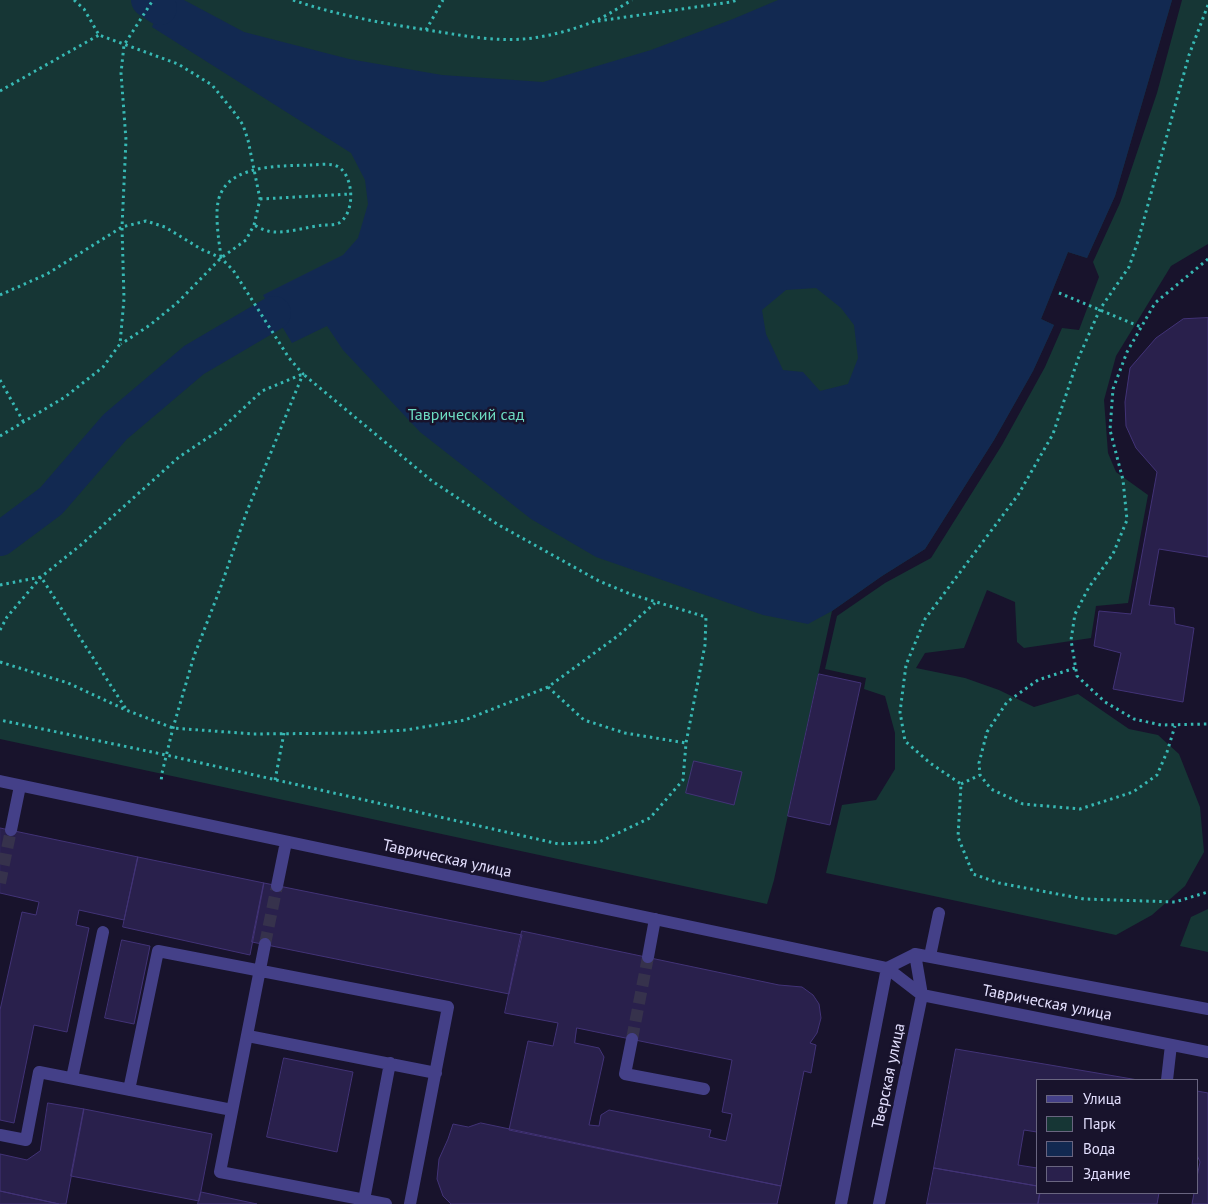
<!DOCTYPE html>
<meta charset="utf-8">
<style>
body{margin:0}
#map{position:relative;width:1208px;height:1204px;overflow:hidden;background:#18132c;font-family:"PT Sans",sans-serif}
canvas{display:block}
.legend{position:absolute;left:1036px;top:1079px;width:162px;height:115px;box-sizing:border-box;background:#18132c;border:1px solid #696580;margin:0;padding:6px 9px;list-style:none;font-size:15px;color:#e3dffe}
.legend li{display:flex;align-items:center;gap:10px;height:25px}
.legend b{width:25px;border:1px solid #696580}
</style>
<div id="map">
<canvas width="1208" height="1204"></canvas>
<ul class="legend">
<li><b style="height:6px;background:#444088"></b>Улица</li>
<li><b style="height:14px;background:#163635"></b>Парк</li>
<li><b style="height:14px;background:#122951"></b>Вода</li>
<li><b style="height:14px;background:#29204c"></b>Здание</li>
</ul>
</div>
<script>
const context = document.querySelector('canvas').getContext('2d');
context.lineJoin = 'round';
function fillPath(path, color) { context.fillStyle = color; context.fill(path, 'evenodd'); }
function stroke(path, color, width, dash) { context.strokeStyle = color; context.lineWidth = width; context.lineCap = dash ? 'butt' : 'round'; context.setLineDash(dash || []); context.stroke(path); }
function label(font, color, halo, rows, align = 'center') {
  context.font = font + ' "PT Sans",sans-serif'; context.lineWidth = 5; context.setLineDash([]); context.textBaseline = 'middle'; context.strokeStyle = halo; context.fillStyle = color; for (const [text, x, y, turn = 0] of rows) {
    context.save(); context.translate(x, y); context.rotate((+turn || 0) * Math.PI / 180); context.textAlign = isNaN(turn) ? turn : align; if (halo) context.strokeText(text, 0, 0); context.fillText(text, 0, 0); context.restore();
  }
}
fillPath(new Path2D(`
 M 0,0 L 1172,0 L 1115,196 L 1087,258 L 1068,252 L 1041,319 L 1054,325 L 1033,371 L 994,440 L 925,549 L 882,576 L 832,611 L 774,880 L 767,904 L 0,739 Z
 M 1182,0 L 1208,0 L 1208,244 L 1171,266 L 1116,356 L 1104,400 L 1108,453 L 1116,472 L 1148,495 L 1128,603 L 1096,606 L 1091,638 L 1024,648 L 1017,642 L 1015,602 L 987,590 L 964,648 L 925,653 L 916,668 L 965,678 L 999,690 L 1034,707 L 1078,694 L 1129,729 L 1158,735 L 1179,754 L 1200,807 L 1204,852 L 1185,886 L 1152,915 L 1116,935 L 826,873 L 842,805 L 876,800 L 895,769 L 895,733 L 885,696 L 864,689 L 866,678 L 825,669 L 837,616 L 885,583 L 931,558 L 1002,445 L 1045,367 L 1062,328 L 1079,330 L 1099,277 L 1093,262 L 1120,203 L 1157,93 Z
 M 1208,909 L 1208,952 L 1180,946 L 1191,917 Z`), '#163635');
fillPath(new Path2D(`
 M 166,0 L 184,0 L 244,32 L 349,59 L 442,75 L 543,82 L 651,50 L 733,19 L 778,0 L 1172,0 L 1115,196 L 1087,258 L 1068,252 L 1041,319 L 1054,325 L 1033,371 L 994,440 L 925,549 L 882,576 L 832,611 L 808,624 L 763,615 L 596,557 L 531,519 L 420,432 L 343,350 L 327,326 L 292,343 L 263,295 L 343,255 L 358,238 L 368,204 L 365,180 L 351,153 L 152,27 L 160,8 ZM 816,288 L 841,308 L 854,325 L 858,358 L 848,384 L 820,391 L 803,372 L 783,370 L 766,334 L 762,310 L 786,290 Z`), '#122951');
stroke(new Path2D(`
 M 148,0 L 160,8
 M 0,539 L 51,501 L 115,427 L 194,360 L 274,313`), '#122951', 34);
const building = new Path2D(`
 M 1208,318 L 1208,557 L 1159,549 L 1149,605 L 1174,608 L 1175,624 L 1194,628 L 1183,702 L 1113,689 L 1121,653 L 1094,646 L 1099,611 L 1131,614 L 1157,472 L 1136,448 L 1126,426 L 1125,402 L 1130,368 L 1156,338 L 1183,319 Z
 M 819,674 L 861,683 L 830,825 L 788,816 Z
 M 694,761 L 742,772 L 734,805 L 686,793 Z
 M 0,828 L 138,857 L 124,920 L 79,910 L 76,925 L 89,928 L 67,1032 L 34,1025 L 14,1123 L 0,1120 L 0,1010 L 22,912 L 36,915 L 39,902 L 0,893 Z
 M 138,857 L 264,883 L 250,955 L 123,927 Z
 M 264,883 L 522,935 L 509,994 L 252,942 Z
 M 522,931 L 779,985 L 802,987 L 813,995 L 819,1004 L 821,1018 L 817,1033 L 810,1043 L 816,1045 L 811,1073 L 804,1071 L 781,1186 L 509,1130 L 528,1041 L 553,1046 L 558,1023 L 505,1013 ZM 577,1028 L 732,1060 L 722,1112 L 732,1114 L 726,1141 L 709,1137 L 711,1130 L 609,1110 L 601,1115 L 599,1126 L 589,1125 L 604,1057 L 599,1048 L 575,1043 Z
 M 122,940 L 150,946 L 134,1024 L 105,1018 Z
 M 956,1049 L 1138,1080 L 1037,1080 L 1037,1132 L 1024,1130 L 1018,1165 L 1037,1168 L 1037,1186 L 934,1168 Z
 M 284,1058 L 353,1072 L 337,1152 L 267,1137 Z
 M 1197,1091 L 1208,1093 L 1208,1204 L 1192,1204 L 1194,1193 L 1197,1193 L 1197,1177 L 1200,1162 L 1197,1155 Z
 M 48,1103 L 84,1109 L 66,1204 L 59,1204 L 0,1191 L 0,1154 L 27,1160 L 40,1151 Z
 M 84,1109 L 212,1134 L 199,1201 L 71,1176 Z
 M 481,1123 L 781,1186 L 777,1204 L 451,1204 L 443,1196 L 437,1179 L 439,1159 L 448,1139 L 453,1124 L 468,1127 Z
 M 934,1168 L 1037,1186 L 1037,1193 L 1040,1193 L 1038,1204 L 927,1204 Z
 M 0,1191 L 59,1204 L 0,1204 Z
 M 201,1192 L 257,1204 L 198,1204 Z
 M 1040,1193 L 1159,1193 L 1157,1204 L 1038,1204 Z`);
fillPath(building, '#29204c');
stroke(building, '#423377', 1);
stroke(new Path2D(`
 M 0,883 L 11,830
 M 265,944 L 277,886
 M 632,1039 L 648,957`), '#36324c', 12, [12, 6]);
stroke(new Path2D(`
 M 74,0 L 84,9 L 99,35 L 178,64 L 212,85 L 234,112 L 243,125 L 248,140 L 260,199 L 254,225 L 246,240 L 221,258 L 177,303 L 150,325 L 121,344
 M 293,0 C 336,15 381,23 427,30 C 461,35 497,43 533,38 C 553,35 576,29 595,21 C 608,15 620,7 632,0
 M 1208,5 L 1189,55 L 1138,241 L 1129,267 L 1100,309 L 1078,359 L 1053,434 L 1018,495 L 925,619 L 906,665 L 900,712 L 905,741 L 930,763 L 961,784 L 958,837 L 973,874 L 999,883 L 1084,899 L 1175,902 L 1208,892
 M 598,21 L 731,2 L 737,0
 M 426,30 L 443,0
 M 0,91 L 99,35
 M 260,199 L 351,194
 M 221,257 C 219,240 213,208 221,193 C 234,164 284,166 311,165 C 320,165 332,162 340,168 C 354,179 355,213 339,223 C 335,225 330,225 325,225 C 308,226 284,235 268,231 C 263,230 258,227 254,225
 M 1208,259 L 1155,303 L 1127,352 L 1113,389 L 1110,430 L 1123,480 L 1127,520 L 1113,554 L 1089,587 L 1075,614 L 1071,640 L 1077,676 L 1105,702 L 1134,719 L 1161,725 L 1208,724
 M 1059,293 L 1141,327
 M 0,295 L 47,274 L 122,227 L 146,221 L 165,227 L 201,249 L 221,258 L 233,270 L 289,358 L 303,374 L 247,511 L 220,589 L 194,656 L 173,728 L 162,773 L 161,782
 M 0,380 L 23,421
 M 0,436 L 65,397 L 103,367 L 120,344 L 124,299 L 122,227 L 126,140 L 121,73 L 124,45 L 153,0
 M 0,585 L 41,577 L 126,709
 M 0,630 L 7,617 L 41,577 L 82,544 L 179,457 L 221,429 L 262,391 L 303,374 L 432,481 L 497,524 L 599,581 L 630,594 L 706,617 L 705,645 L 686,743 L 683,780 L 650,818 L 599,842 L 559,844 L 166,755 L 0,720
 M 0,662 L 68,683 L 126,710 L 173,728 L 253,734 L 360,733 L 406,730 L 465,720 L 548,687 L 619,635 L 655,603
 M 1075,668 L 1038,680 L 1007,702 L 987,732 L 979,763 L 980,775 L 991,789 L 1023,804 L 1080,809 L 1133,792 L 1157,775 L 1167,752 L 1175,726
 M 548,687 L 584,720 L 625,733 L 686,743
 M 275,780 L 284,733
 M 961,784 L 980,775`), '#37b9b4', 3, [2.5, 4]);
stroke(new Path2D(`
 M 0,781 L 887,968 L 922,995 L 1208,1052
 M 11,830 L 20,786
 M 277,886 L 286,842
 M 265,944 L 220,1172 L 386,1204
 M 930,956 L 939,913
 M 648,957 L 655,919
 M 887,968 L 915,954 L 1208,1009
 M 248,1036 L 436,1073
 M 632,1039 L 625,1074 L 704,1089
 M 72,1078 L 103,932
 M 1167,1080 L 1171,1045
 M 129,1090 L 158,951 L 448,1007 L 410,1204
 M 0,1135 L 26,1140 L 39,1072 L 232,1110
 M 364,1200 L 390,1063
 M 841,1204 L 887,968
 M 879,1204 L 922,995 L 915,954`), '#444088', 12);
label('16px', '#6ddcc2', '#18132c', [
 ["Таврический сад",466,415]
]);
label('16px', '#e3dffe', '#18132c', [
 ["Таврическая улица",447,859,12],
 ["Таврическая улица",1047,1003,11],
 ["Тверская улица",889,1076,-78]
]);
</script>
